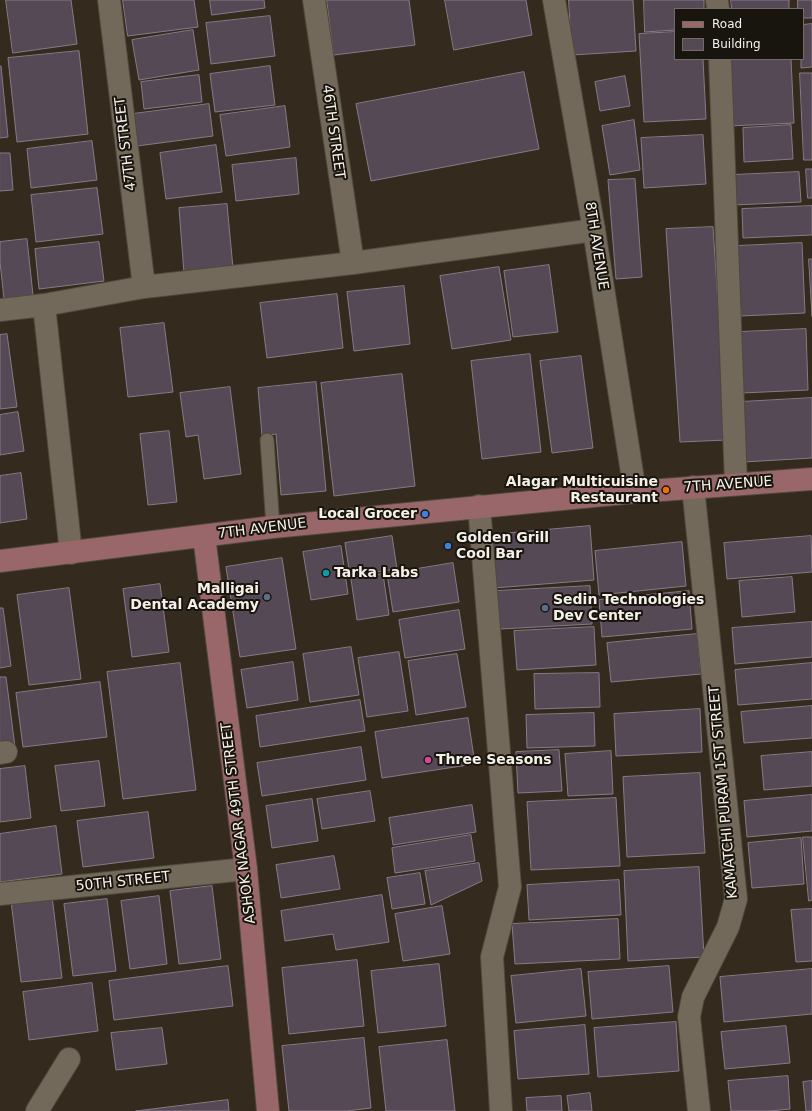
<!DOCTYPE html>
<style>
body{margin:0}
#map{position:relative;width:812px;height:1111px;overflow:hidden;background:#342b1e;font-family:"DejaVu Sans",sans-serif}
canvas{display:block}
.legend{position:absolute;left:674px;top:8px;width:130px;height:52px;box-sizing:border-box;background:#18150f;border:1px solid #716d66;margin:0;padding:5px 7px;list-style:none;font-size:12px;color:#f6f1e8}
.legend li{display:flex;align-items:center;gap:8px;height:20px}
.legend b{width:20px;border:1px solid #716d66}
</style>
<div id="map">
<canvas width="812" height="1111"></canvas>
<ul class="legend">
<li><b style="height:5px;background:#996769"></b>Road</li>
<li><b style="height:11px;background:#554955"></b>Building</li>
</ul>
</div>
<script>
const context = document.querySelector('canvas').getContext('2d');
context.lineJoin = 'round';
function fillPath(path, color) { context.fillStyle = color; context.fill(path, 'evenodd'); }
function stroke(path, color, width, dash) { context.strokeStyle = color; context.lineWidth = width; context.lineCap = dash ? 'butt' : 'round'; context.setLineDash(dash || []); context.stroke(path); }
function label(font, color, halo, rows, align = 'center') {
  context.font = font + ' "DejaVu Sans",sans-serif'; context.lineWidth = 4; context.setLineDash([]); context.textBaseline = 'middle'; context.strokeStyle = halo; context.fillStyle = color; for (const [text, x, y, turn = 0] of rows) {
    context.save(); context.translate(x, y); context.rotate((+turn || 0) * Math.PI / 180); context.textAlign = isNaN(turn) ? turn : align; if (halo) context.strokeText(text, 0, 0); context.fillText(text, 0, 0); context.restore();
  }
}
const building = new Path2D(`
 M 6,0 L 71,0 L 77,44 L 13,53 Z
 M 123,0 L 194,0 L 198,27 L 128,36 Z
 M 210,0 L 264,0 L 265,8 L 212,15 Z
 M 327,0 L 409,0 L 415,45 L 334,55 Z
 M 445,0 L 526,0 L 532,35 L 454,50 Z
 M 569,0 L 633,0 L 636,51 L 572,55 Z
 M 644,0 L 704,0 L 704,9 L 675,9 L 675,30 L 645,32 Z
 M 731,0 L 789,0 L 789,9 L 732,9 Z
 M 798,0 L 812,0 L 812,18 L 803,18 L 803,9 L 798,9 Z
 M 270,16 L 275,56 L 211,64 L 206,23 Z
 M 812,24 L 812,67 L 801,68 L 801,59 L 803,59 L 803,25 Z
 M 193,30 L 199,70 L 139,80 L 132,40 Z
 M 675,32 L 675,59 L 703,59 L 706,119 L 644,122 L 639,34 Z
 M 79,51 L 88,134 L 17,142 L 8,58 Z
 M 726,59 L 791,59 L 794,123 L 729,126 Z
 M 0,66 L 1,66 L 8,137 L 0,138 Z
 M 270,66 L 275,105 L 215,112 L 210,74 Z
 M 524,72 L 539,149 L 371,181 L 356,104 Z
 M 800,73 L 812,73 L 812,160 L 804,160 Z
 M 199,75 L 202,102 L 144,109 L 141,82 Z
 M 625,76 L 630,106 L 600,111 L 595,82 Z
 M 209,104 L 213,136 L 137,146 L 133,114 Z
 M 285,106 L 290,147 L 226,156 L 220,115 Z
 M 634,120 L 640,170 L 610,175 L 602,126 Z
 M 791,125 L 793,159 L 744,162 L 743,128 Z
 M 703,135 L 706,184 L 644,188 L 641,138 Z
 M 92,141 L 97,180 L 31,188 L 27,149 Z
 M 216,145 L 222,192 L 166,199 L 160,153 Z
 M 0,153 L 10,153 L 13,190 L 0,191 Z
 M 296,158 L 299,194 L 236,201 L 232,165 Z
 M 806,169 L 812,169 L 812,198 L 808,198 Z
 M 799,172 L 801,202 L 733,205 L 732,175 Z
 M 635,179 L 642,277 L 616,279 L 608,180 Z
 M 97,188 L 103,234 L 36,242 L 31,195 Z
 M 227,204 L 233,268 L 184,273 L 179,208 Z
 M 812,206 L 812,235 L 743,238 L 742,209 Z
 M 713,227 L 727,440 L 680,442 L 666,229 Z
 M 27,239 L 33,295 L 4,299 L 0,262 L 0,242 Z
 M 99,242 L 104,281 L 39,289 L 35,249 Z
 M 802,243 L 805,313 L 741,316 L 737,246 Z
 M 809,259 L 812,259 L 812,316 Z
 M 549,265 L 558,332 L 513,337 L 504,271 Z
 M 499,267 L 511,340 L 452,349 L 440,276 Z
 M 404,286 L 410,344 L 354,351 L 347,292 Z
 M 337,294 L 343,348 L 267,358 L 260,303 Z
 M 164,323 L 173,392 L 128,397 L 120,328 Z
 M 806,329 L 808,390 L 742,393 L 740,332 Z
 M 7,334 L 17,407 L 0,409 L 0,335 Z
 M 530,354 L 541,452 L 482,459 L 471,361 Z
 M 581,356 L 593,448 L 552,453 L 540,361 Z
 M 402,374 L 415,486 L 334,496 L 321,383 Z
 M 316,382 L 326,491 L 281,495 L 276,434 L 262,436 L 258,388 Z
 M 230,387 L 241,474 L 204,479 L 198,435 L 186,437 L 180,393 Z
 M 812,398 L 812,458 L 744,462 L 741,402 Z
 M 18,412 L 24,451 L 0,455 L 0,415 Z
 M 169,431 L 177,502 L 148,505 L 140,434 Z
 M 21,473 L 27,519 L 0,523 L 0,476 Z
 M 590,526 L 594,580 L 494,588 L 490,535 Z
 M 392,536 L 397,569 L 350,576 L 345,543 Z
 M 811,536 L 812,572 L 727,579 L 724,543 Z
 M 682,542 L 686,586 L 599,595 L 595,551 Z
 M 341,546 L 348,594 L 311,600 L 303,552 Z
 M 282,558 L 296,649 L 240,657 L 226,567 Z
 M 453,563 L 459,602 L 393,612 L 387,574 Z
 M 383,574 L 389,615 L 357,620 L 351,579 Z
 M 792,577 L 795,612 L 742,617 L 739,581 Z
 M 160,584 L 169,652 L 132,657 L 123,589 Z
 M 590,586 L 592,624 L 500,629 L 497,591 Z
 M 69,588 L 81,679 L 29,685 L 17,595 Z
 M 689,591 L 692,629 L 602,637 L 599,600 Z
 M 0,608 L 3,608 L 11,666 L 0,668 Z
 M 459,610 L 465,649 L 405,658 L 399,620 Z
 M 812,622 L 812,657 L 735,664 L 732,628 Z
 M 594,627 L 596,665 L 517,670 L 514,631 Z
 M 697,634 L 701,674 L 611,682 L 607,643 Z
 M 351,647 L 359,695 L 310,702 L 303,654 Z
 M 399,652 L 408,711 L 367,717 L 358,658 Z
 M 457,654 L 466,707 L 416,715 L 408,661 Z
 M 293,662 L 298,700 L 247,708 L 241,670 Z
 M 180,663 L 196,790 L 123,799 L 107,672 Z
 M 812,663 L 812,699 L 738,705 L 735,670 Z
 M 599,673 L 600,707 L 535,709 L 534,674 Z
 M 0,677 L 6,677 L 15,747 L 0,749 Z
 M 100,682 L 107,737 L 23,747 L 16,693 Z
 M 360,700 L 365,731 L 260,747 L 256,716 Z
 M 812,706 L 812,738 L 744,743 L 741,712 Z
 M 700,709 L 702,752 L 616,756 L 614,714 Z
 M 594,713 L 595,746 L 527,748 L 526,715 Z
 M 468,718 L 475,764 L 382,778 L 375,732 Z
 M 361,747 L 366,780 L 262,796 L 257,763 Z
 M 559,750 L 562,791 L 518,793 L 516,752 Z
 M 611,751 L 613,794 L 568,796 L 565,754 Z
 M 812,752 L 812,786 L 764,790 L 761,756 Z
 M 99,761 L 105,806 L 61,811 L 55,766 Z
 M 25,766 L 31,818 L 0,822 L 0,769 Z
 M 700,773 L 705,853 L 627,857 L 623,777 Z
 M 370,791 L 375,821 L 322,829 L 317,799 Z
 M 812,795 L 812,831 L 747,837 L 744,801 Z
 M 616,798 L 620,866 L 531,870 L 527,802 Z
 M 312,799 L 318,841 L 272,848 L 266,806 Z
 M 472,805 L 476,832 L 393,845 L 389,818 Z
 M 148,812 L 154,858 L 83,867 L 77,821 Z
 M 56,826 L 62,874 L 0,882 L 0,834 Z
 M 471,835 L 475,861 L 395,873 L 392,848 Z
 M 803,837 L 812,837 L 812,900 L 809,901 Z
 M 801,838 L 804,884 L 752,888 L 748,843 Z
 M 334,856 L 340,889 L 281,898 L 276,865 Z
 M 479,863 L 482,881 L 431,905 L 425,871 Z
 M 699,867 L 704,957 L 628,961 L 624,871 Z
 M 420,873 L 425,904 L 392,909 L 387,878 Z
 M 619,880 L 621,915 L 529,920 L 527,885 Z
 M 212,886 L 221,959 L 179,964 L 170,891 Z
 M 382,895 L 389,942 L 336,950 L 333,934 L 285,941 L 281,911 Z
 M 52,896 L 62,978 L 21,982 L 11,901 Z
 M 159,896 L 167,964 L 130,969 L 121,901 Z
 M 107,899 L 116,971 L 73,976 L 64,904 Z
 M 442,906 L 450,954 L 403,961 L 395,914 Z
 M 812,909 L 812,961 L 796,962 L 791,910 Z
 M 618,919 L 620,959 L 515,964 L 512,924 Z
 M 357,960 L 364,1026 L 289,1034 L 282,968 Z
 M 439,964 L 446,1026 L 378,1033 L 371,971 Z
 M 228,966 L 233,1006 L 114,1020 L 109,981 Z
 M 669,966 L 673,1012 L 592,1019 L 588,972 Z
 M 581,969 L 586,1016 L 516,1023 L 511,976 Z
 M 812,969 L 812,1014 L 724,1022 L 720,977 Z
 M 92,983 L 98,1031 L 29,1040 L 23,992 Z
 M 676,1022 L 679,1071 L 598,1077 L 594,1028 Z
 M 585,1025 L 589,1074 L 518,1079 L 514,1031 Z
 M 786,1026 L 790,1063 L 725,1069 L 721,1032 Z
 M 162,1028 L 167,1064 L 116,1070 L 111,1033 Z
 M 364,1038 L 371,1108 L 346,1111 L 289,1111 L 282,1046 Z
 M 447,1040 L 455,1111 L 386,1111 L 379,1047 Z
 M 788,1076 L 790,1109 L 769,1111 L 731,1111 L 728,1081 Z
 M 812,1081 L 812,1111 L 806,1111 L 803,1082 Z
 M 590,1093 L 592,1111 L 569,1111 L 567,1096 Z
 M 561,1096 L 562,1111 L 527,1111 L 526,1098 Z
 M 228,1100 L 229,1111 L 136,1111 Z`);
fillPath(building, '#554955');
stroke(building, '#887a87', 1);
const service = new Path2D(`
 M 267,440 L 273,527`);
const minor = new Path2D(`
 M 109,0 L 144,287
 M 314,0 L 353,263
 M 717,0 L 718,9
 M 720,59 L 736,484
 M 44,305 L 71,553
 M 0,310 L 44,305 L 144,287 L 353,263 L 594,230
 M 693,487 L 736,899 L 728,927 L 693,997 L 689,1017 L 699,1111
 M 479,506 L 510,887 L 492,957 L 501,1111
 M 0,753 L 6,752
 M 0,894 L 246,869
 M 37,1111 L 69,1059`);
const tertiary = new Path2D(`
 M 554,0 L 594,230 L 635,492`);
const secondary = new Path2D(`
 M 204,536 L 246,869 L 268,1111
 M 0,561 L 273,527 L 635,492 L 812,479`);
stroke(service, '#50493d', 15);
stroke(minor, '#50493d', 24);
stroke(tertiary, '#50493d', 24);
stroke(secondary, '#50493d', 24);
stroke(service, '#73695b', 13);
stroke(minor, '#73695b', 22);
stroke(tertiary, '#73695b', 22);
stroke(secondary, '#996769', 22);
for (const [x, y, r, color] of [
 [666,490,4,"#e8710a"],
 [425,514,4,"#3f7fe0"],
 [448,546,4,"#3f7fe0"],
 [326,573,4,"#0f9aa8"],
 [267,597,4,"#5c6f8a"],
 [545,608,4,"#5c6f8a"],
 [428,760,4,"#d1479c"]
]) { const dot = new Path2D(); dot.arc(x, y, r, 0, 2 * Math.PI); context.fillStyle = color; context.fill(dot); stroke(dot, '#18150f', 1.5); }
label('14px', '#f6f1e8', '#18150f', [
 ["46TH STREET",333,132,82],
 ["47TH STREET",126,144,-97],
 ["8TH AVENUE",596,246,81],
 ["7TH AVENUE",728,485,-4],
 ["7TH AVENUE",262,529,-7],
 ["KAMATCHI PURAM 1ST STREET",724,792,-95],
 ["ASHOK NAGAR 49TH STREET",239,823,-97],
 ["50TH STREET",123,882,-6]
]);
label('bold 14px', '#f6f1e8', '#18150f', [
 ["Alagar Multicuisine",658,482,"right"],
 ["Restaurant",658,498,"right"],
 ["Local Grocer",417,514,"right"],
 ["Golden Grill",456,538],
 ["Cool Bar",456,554],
 ["Tarka Labs",334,573],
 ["Malligai",259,589,"right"],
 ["Dental Academy",259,605,"right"],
 ["Sedin Technologies",553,600],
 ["Dev Center",553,616],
 ["Three Seasons",436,760]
], 'left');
</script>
